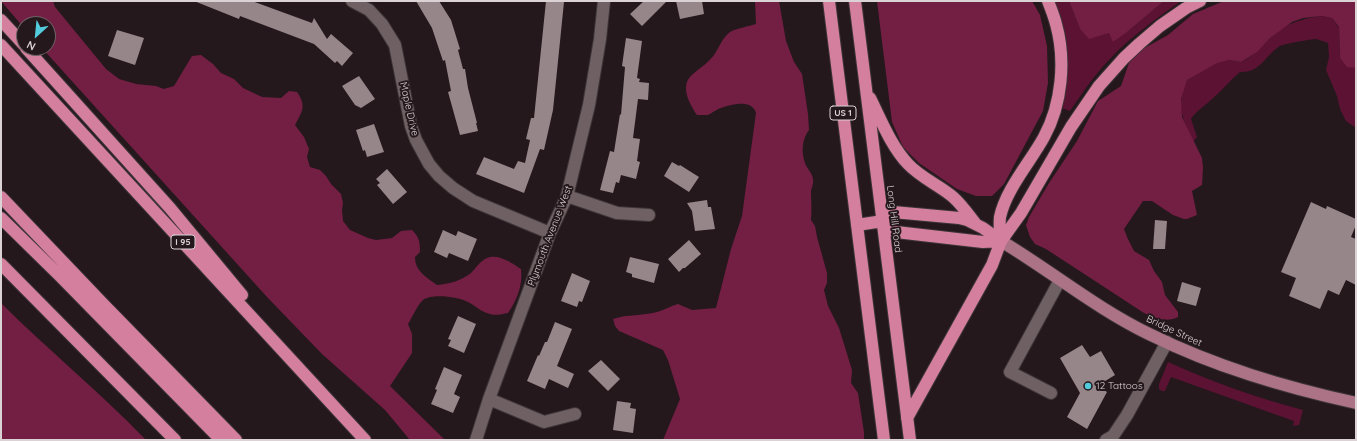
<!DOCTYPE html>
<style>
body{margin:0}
#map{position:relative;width:1357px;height:441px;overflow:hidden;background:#24181c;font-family:Quicksand,sans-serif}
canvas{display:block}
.frame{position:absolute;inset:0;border:2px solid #dbd2d5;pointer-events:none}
.north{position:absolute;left:16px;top:16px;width:40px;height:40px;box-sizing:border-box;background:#24181c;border:1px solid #6d6266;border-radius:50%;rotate:207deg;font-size:11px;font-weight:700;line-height:16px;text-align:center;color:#dbd2d5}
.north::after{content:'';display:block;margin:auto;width:14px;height:18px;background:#53cbdc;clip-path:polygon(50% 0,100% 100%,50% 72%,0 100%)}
</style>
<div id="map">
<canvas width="1357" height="441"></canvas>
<div class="frame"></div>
<div class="north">N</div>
</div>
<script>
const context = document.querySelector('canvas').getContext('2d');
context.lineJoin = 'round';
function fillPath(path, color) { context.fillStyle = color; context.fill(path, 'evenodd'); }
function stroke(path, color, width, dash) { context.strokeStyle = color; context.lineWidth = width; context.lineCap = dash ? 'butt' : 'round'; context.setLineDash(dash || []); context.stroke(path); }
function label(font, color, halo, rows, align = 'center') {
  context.font = font + ' Quicksand,sans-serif'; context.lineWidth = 4; context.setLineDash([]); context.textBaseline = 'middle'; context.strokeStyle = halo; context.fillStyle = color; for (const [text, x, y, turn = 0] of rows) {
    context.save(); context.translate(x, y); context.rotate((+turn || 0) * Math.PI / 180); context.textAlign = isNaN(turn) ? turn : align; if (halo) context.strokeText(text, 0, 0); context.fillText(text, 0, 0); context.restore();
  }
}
fillPath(new Path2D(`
 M 1055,1 L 1069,1 L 1080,29 L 1109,33 L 1127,32 L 1164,1 L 1181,1 C 1156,19 1130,37 1109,60 C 1094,75 1082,94 1070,111 L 1062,108 C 1071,75 1066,32 1055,1 Z
 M 1322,16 L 1332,18 L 1339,28 L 1340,58 L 1355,68 L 1356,68 L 1356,128 L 1346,121 L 1340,109 L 1337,96 L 1326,70 L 1329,57 L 1328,43 C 1325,42 1320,40 1316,39 C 1312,39 1283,44 1280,46 C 1264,56 1261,73 1240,72 C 1230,80 1222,91 1212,99 C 1205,106 1197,110 1191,119 L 1197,137 L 1193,142 C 1183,118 1175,107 1187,80 C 1199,72 1213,61 1228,60 C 1233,60 1239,63 1243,61 C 1254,55 1261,47 1269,39 C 1285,23 1301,19 1322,16 Z
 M 1168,362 C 1212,382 1257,398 1303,410 L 1299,425 L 1293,426 L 1294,421 L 1291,420 L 1171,377 L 1165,391 L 1162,391 L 1159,389 L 1159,384 Z`), '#5b1233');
fillPath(new Path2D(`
 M 1,1 L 53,1 L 55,7 L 106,69 L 119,79 L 136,84 L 156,86 L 164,89 L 174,86 L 192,56 L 201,55 L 213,64 L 221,73 L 234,79 L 243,88 L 262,97 L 281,98 L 289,91 L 297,92 C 307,106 302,112 295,125 L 304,137 L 309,149 L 307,157 L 310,167 L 320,170 L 326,176 L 331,184 L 341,194 L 343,203 L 342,210 L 343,221 L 350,230 L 368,238 L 376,240 L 392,238 L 401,231 L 412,230 C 419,237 420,241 420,252 L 415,257 C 415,271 426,277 437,285 C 449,284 461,281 471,273 C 476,268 480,261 487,258 C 498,253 512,263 521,269 C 523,285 517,300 508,313 C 502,314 496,316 490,314 C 481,312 476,306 468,302 C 459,297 432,293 423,300 C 418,304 412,318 408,324 L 412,334 L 412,353 L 390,386 L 445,440 L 410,440 L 385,410 L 322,354 L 267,297 L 42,48 L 48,48 L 48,24 L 24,24 L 24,28 Z
 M 755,1 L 779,1 L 786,41 L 794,62 L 802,74 L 808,114 L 809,130 C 802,139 801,152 805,163 C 807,169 812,172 813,179 C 814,184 811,188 811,192 C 811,201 812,210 811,220 L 815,226 L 817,237 L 827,273 L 827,283 L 824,290 L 828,306 L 839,328 L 852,370 L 851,383 L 858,393 L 864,432 L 864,440 L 663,440 L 680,399 L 668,360 L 663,350 L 619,331 L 615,326 L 613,319 C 628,314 642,316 657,312 C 664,310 671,306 678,304 L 692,310 L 716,308 L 731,249 L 742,216 L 756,113 C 752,99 732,104 721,108 C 716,109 712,114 707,115 C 704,115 700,115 697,115 C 689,103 679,85 693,74 C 701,67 708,63 714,55 C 719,48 722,38 730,32 C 734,29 750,26 756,24 Z
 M 877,1 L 1032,1 L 1040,15 L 1047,46 L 1048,83 L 1043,111 L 1004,184 L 992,196 L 976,196 L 957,189 L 919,163 L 903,147 L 892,122 Z
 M 1069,1 L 1164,1 L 1127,32 L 1113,42 L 1109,33 L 1089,39 L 1080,29 Z
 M 1224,1 L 1356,1 L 1356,68 L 1347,67 L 1340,58 L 1339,27 L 1332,18 L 1322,16 L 1303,18 L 1292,22 L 1270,38 L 1257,52 L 1241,62 L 1229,60 L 1217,63 L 1187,80 L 1181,99 L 1182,117 L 1202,158 L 1203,168 L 1202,185 L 1192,191 L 1197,215 L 1187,219 L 1184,219 L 1173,215 L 1152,201 L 1143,201 L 1124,229 L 1127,237 L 1134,251 L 1149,260 L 1154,271 L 1162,282 L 1165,295 L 1178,312 L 1178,317 C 1167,323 1156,318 1144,313 L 1046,249 L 1035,244 L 1030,237 L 1026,225 L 1029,217 L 1049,183 L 1077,141 L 1098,101 L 1121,86 L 1129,63 L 1141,50 L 1168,35 L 1193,14 Z
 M 1,303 C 48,350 100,392 146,440 L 1,440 Z`), '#731e43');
fillPath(new Path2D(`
 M 194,1 L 252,1 L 312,23 L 314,18 L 327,39 L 331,34 L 353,53 L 342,66 L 337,61 L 335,63 L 314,44 L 240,16 L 239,19 Z
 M 416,1 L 439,1 L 451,20 L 460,49 L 458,50 L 463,69 L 465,69 L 468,88 L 477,123 L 476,123 L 478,131 L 460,135 L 448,92 L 451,91 L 445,60 L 443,61 L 432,28 Z
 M 546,1 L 564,2 L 557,71 L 553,110 L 544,150 L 540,149 L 524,193 L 476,174 L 484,157 L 514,169 L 518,161 L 525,163 L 530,140 L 526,139 L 531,118 L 534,118 Z
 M 644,1 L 667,1 L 642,26 L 630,14 Z
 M 676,1 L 702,1 L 704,14 L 680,19 Z
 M 117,30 L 144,38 L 135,65 L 108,56 Z
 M 626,38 L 642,41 L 637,78 L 640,79 L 639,82 L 649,83 L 648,100 L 638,99 L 633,138 L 640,139 L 637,161 L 640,162 L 636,179 L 621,175 L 619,183 L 616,182 L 613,193 L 600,190 L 610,151 L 614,152 L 620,114 L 621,115 L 625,67 L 622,66 Z
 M 359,76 L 375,99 L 361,108 L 355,105 L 342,86 Z
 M 374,124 L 384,152 L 367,157 L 365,150 L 363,151 L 356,130 Z
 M 672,162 L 679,166 L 680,165 L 699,177 L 689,192 L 664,176 Z
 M 387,169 L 407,192 L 393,204 L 377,185 L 380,183 L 376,179 Z
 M 707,200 L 708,207 L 711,207 L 715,229 L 695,231 L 692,211 L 687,203 Z
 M 1311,202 L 1326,209 L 1327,206 L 1356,219 L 1356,225 L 1351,237 L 1356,239 L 1356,285 L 1346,280 L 1339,295 L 1328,290 L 1320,309 L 1289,296 L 1296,278 L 1281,272 Z
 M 1155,220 L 1167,221 L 1165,249 L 1153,249 Z
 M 443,230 L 456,236 L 458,231 L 477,239 L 468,261 L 449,253 L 447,258 L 434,252 Z
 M 689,240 L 701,254 L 685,268 L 683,268 L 679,272 L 668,259 Z
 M 630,257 L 659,264 L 654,283 L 632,277 L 632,274 L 626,272 Z
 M 572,273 L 590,281 L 582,302 L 579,301 L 577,307 L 561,301 Z
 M 1182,282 L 1201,288 L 1196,306 L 1177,301 Z
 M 458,316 L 476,324 L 464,353 L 448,346 L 451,340 L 448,339 Z
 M 555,322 L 572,329 L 557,366 L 574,374 L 568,388 L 549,379 L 545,389 L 527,381 L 538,355 L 539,356 L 545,342 L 547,342 Z
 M 1082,345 L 1090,357 L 1101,351 L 1115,375 L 1097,386 L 1107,392 L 1087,429 L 1067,417 L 1080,393 L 1060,358 Z
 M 601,360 L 620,379 L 608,391 L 588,371 Z
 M 444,367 L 462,375 L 454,394 L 460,397 L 453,413 L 431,404 L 437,390 L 435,389 Z
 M 617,401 L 631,403 L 630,408 L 636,409 L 633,433 L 613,430 Z`), '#96868a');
const minor = new Path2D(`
 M 352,1 L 369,10 L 382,24 L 395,45 L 411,126 L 416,140 L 429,164 L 439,176 L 453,188 L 473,201 L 550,233
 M 567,196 L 617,213 L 649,215
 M 1051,393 L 1010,372 L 1060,280
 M 489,399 L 544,422 L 575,414
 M 476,440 L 489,399 L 550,233 L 567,196 L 589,105 L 600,39 L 604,1
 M 1106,440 L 1113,436 L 1127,415 L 1167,342`);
const major = new Path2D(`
 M 1001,241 C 1051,271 1097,309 1149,334 C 1216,367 1284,387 1356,403`);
const highway = new Path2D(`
 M 829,1 L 884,440
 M 855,1 L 910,440
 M 1,20 L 24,45
 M 1,45 L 365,440
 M 26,48 L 170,208 L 242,295
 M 870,98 C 881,120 891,146 908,164 C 921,178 939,185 953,197 C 962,205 968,214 975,223
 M 1,197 L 104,305 L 236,440
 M 1,218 L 60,276 L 221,440
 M 883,221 L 888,229 L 896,232 L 983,242 L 1001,241
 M 857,225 L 883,221 L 888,214 L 893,212 L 959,218 L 967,220 L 983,228 L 1001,241
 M 1001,241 C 1000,233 999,225 1000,217 C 1006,189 1031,161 1044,137 C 1062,104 1066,60 1056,24 C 1054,16 1051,9 1048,1
 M 1,264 L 175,440
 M 907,418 L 992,265 L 1001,241 L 1021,213 L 1071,127 L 1099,86 L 1124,58 L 1139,44 L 1160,26 L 1186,8 L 1200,1`);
stroke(minor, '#3e3538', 14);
stroke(major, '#3e3538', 14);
stroke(highway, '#3e3538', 14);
stroke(minor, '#6f6064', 12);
stroke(major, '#ac7386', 12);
stroke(highway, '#d47f9d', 12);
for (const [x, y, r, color] of [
 [1088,386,4,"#53cbdc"]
]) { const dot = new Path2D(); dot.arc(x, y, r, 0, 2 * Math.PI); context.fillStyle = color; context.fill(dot); stroke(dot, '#24181c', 1.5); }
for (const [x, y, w] of [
 [843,113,26],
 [183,242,24]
]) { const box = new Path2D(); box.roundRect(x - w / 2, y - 7, w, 14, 3); context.fillStyle = '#24181c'; context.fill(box); stroke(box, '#dbd2d5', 1); }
label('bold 9px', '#dbd2d5', null, [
 ["US 1",843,113],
 ["I 95",183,242]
]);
label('10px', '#dbd2d5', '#24181c', [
 ["Maple Drive",409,109,77],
 ["Long Hill Road",894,219,83],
 ["Plymouth Avenue West",550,236,-69],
 ["Bridge Street",1174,331,25]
]);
label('10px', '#dbd2d5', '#24181c', [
 ["12 Tattoos",1096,386]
], 'left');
</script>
